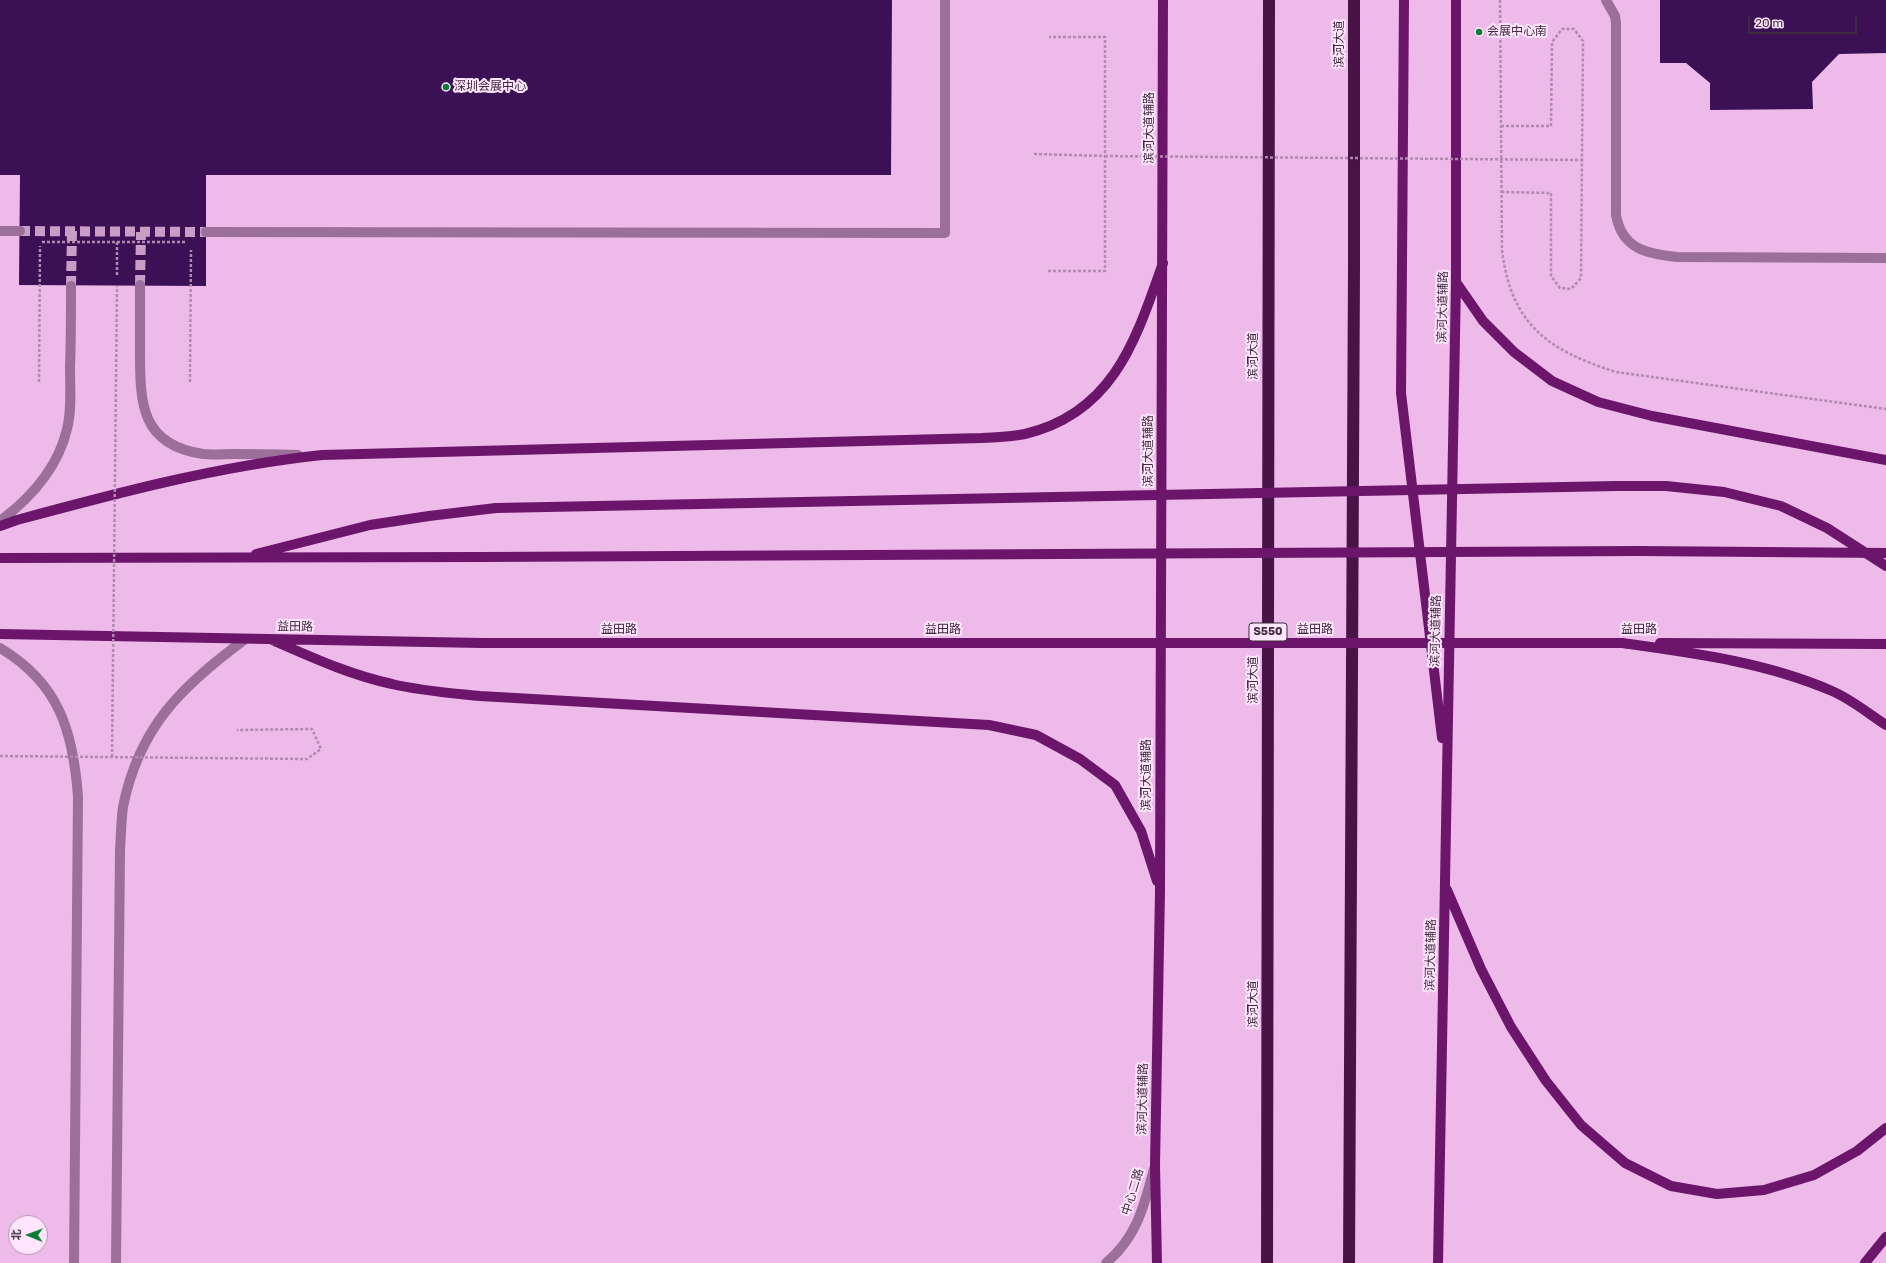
<!DOCTYPE html>
<meta charset="utf-8">
<style>
body{margin:0}
#map{position:relative;width:1886px;height:1263px;overflow:hidden;background:#edbae9;font-family:Rubik,"Noto Sans SC",sans-serif}
canvas{display:block}
.north{position:absolute;left:8px;top:1215px;width:40px;height:40px;box-sizing:border-box;background:#ffe5fd;border:1px solid #b29bb1;border-radius:50%;rotate:271deg;font-size:11px;font-weight:700;line-height:16px;text-align:center;color:#3f2b3e}
.north::after{content:'';display:block;margin:auto;width:14px;height:18px;background:#087d33;clip-path:polygon(50% 0,100% 100%,50% 72%,0 100%)}
.scale{position:absolute;left:1748px;top:16px;width:109px;height:18px;box-sizing:border-box;border:2px solid #3f2b3e;border-top:0;padding-left:5px;font-size:12px;line-height:14px;white-space:nowrap;color:#3f2b3e;-webkit-text-stroke:3px #ffe5fd;paint-order:stroke}
</style>
<div id="map">
<canvas width="1886" height="1263"></canvas>
<div class="north">北</div>
<div class="scale">20 m</div>
</div>
<script>
const context = document.querySelector('canvas').getContext('2d');
context.lineJoin = 'round';
function fillPath(path, color) { context.fillStyle = color; context.fill(path, 'evenodd'); }
function stroke(path, color, width, dash) { context.strokeStyle = color; context.lineWidth = width; context.lineCap = dash ? 'butt' : 'round'; context.setLineDash(dash || []); context.stroke(path); }
function label(font, color, halo, rows, align = 'center') {
  context.font = font + ' Rubik,"Noto Sans SC",sans-serif'; context.lineWidth = 4; context.setLineDash([]); context.textBaseline = 'middle'; context.strokeStyle = halo; context.fillStyle = color; for (const [text, x, y, turn = 0] of rows) {
    context.save(); context.translate(x, y); context.rotate((+turn || 0) * Math.PI / 180); context.textAlign = isNaN(turn) ? turn : align; if (halo) context.strokeText(text, 0, 0); context.fillText(text, 0, 0); context.restore();
  }
}
fillPath(new Path2D(`
 M 0,0 L 892,0 L 891,175 L 206,175 L 206,286 L 19,285 L 20,175 L 0,175 Z
 M 1660,0 L 1886,0 L 1886,53 L 1839,54 L 1812,82 L 1813,109 L 1710,110 L 1710,83 L 1686,63 L 1660,63 Z`), '#3b1055');
stroke(new Path2D(`
 M 20,231 L 206,232
 M 140,285 L 141,232
 M 71,286 L 72,231`), '#ca9dc7', 10, [10, 5]);
stroke(new Path2D(`
 M 1500,0 L 1502,250 C 1511,324 1547,350 1616,372 L 1886,409
 M 1501,126 L 1551,126 L 1552,42 L 1562,29 L 1574,29 L 1583,41 L 1581,278 L 1571,289 L 1560,288 L 1551,276 L 1551,193 L 1502,192
 M 1034,154 L 1105,156
 M 42,242 L 185,242
 M 1048,271 L 1105,271 L 1105,37 L 1049,37
 M 117,275 L 117,242
 M 39,382 L 40,246
 M 190,382 L 191,250`), '#b289af', 2.5, [3, 2]);
stroke(new Path2D(`
 M 1606,0 L 1615,16 L 1616,23 L 1616,215 C 1622,249 1647,254 1677,257 L 1886,258
 M 0,231 L 20,231
 M 206,232 L 945,233 L 945,0
 M 140,285 C 140,307 140,330 140,352 C 140,404 141,445 203,454 C 213,455 224,454 234,454 C 255,454 276,454 298,455
 M 0,521 C 32,497 58,468 67,429 C 72,410 70,388 70,368 C 71,341 71,313 71,286
 M 0,648 C 59,683 73,731 78,796 L 74,1263
 M 116,1263 L 120,850 C 121,836 121,821 123,807 C 139,727 181,687 244,640
 M 1106,1263 C 1137,1237 1144,1206 1154,1169`), '#9b6f99', 10);
stroke(new Path2D(`
 M 1404,0 L 1401,393 L 1442,738
 M 1456,282 L 1483,321 L 1514,352 L 1552,381 L 1598,402 L 1652,416 L 1886,460
 M 0,526 L 17,520 C 117,493 218,466 322,455 L 982,438 C 997,437 1011,437 1025,434 C 1114,413 1136,339 1163,263
 M 1638,551 L 1886,553
 M 256,554 L 370,525 L 429,516 L 496,508
 M 0,558 L 483,557
 M 0,634 L 482,643
 M 272,640 C 311,657 350,675 392,684 C 421,691 451,693 480,696 L 989,725 L 1036,735 L 1080,759 L 1115,785 L 1141,831 L 1157,881
 M 1622,643 C 1693,653 1765,662 1832,691 C 1851,699 1869,714 1886,725
 M 1660,643 L 1886,644
 M 1447,890 L 1481,969 L 1511,1027 L 1546,1081 L 1581,1125 L 1625,1163 L 1671,1186 L 1717,1194 L 1764,1190 L 1814,1175 L 1857,1151 L 1886,1128
 M 1157,1263 L 1155,1165 L 1160,891 L 1163,0
 M 1438,1263 L 1456,282 L 1456,0
 M 1865,1263 L 1886,1237`), '#6b166a', 10);
stroke(new Path2D(`
 M 1267,1263 L 1269,0
 M 1349,1263 L 1354,269 L 1354,0`), '#481347', 12);
stroke(new Path2D(`
 M 1105,156 L 1582,160
 M 0,756 L 307,759 L 321,749 L 312,729 L 237,730
 M 112,757 L 117,286`), '#b289af', 2.5, [3, 2]);
stroke(new Path2D(`
 M 496,508 L 1616,486 L 1666,486 L 1724,492 L 1781,506 L 1827,528 L 1886,566
 M 483,557 L 1638,551
 M 482,643 L 1622,643`), '#6b166a', 10);
for (const [x, y, r, color] of [
 [1479,32,4,"#087d33"],
 [446,87,4,"#087d33"]
]) { const dot = new Path2D(); dot.arc(x, y, r, 0, 2 * Math.PI); context.fillStyle = color; context.fill(dot); stroke(dot, '#ffe5fd', 1.5); }
for (const [x, y, w] of [
 [1268,632,38]
]) { const box = new Path2D(); box.roundRect(x - w / 2, y - 9, w, 18, 3); context.fillStyle = '#ffe5fd'; context.fill(box); stroke(box, '#3f2b3e', 1); }
label('bold 11px', '#3f2b3e', null, [
 ["S550",1268,632]
]);
label('12px', '#3f2b3e', '#ffe5fd', [
 ["会展中心南",1487,32],
 ["深圳会展中心",454,87]
], 'left');
label('12px', '#3f2b3e', '#ffe5fd', [
 ["滨河大道",1340,44,-90],
 ["滨河大道辅路",1150,128,-90],
 ["滨河大道辅路",1443,307,-89],
 ["滨河大道",1254,356,-90],
 ["滨河大道辅路",1149,451,-90],
 ["益田路",295,627,1],
 ["益田路",619,630],
 ["益田路",943,630],
 ["益田路",1315,630],
 ["益田路",1639,630],
 ["滨河大道辅路",1436,631,-89],
 ["滨河大道",1254,680,-90],
 ["滨河大道辅路",1147,775,-90],
 ["滨河大道辅路",1431,955,-89],
 ["滨河大道",1254,1004,-90],
 ["滨河大道辅路",1143,1099,-89],
 ["中心二路",1133,1192,-73]
]);
</script>
